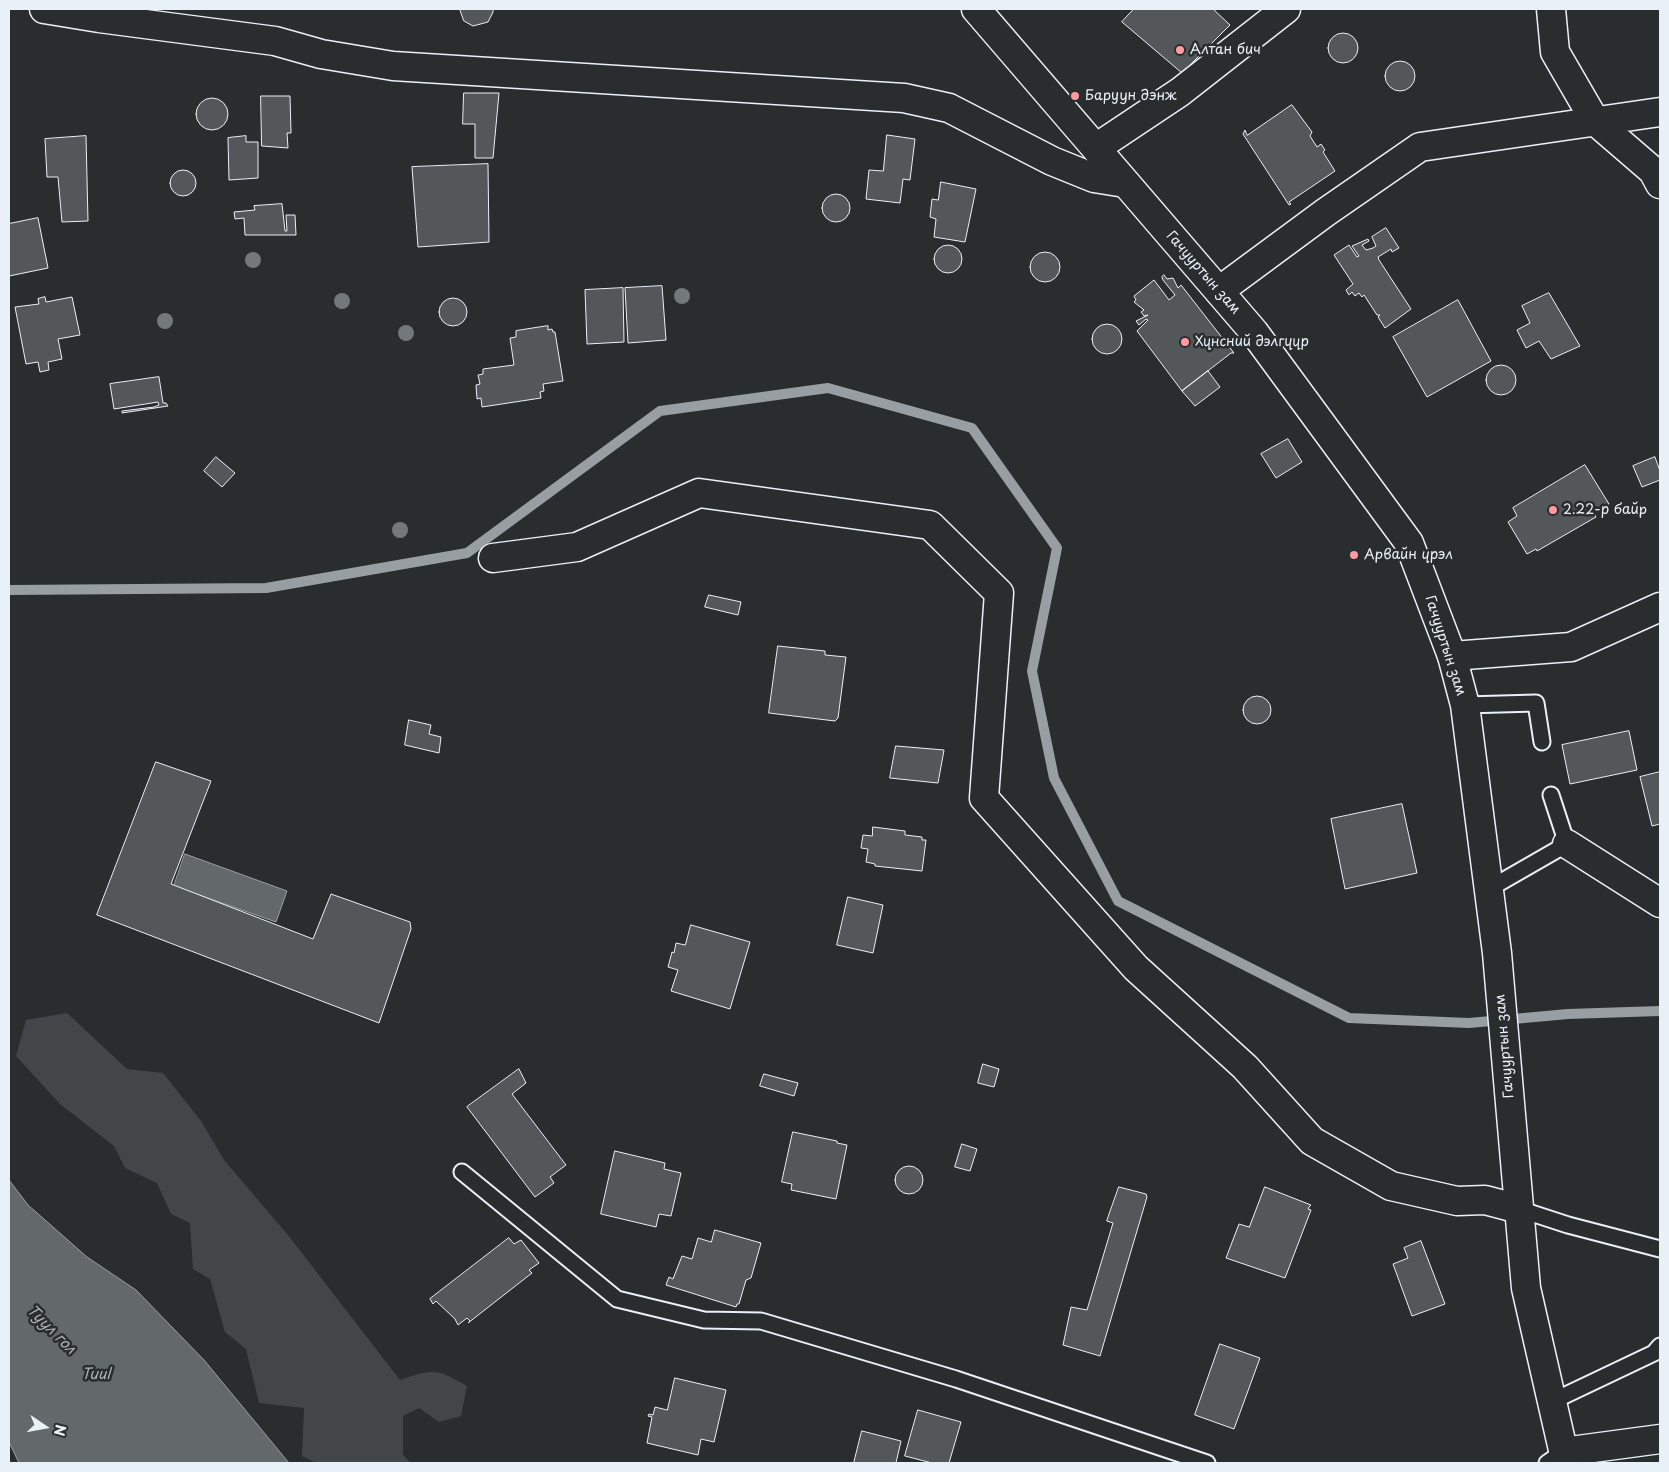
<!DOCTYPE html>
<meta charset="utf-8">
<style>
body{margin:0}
#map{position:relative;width:1669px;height:1472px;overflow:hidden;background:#2a2d2e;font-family:"Playpen Sans",sans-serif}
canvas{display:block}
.frame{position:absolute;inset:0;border:10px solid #e8f1f8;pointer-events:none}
.north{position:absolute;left:20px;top:1402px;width:50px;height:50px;-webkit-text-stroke:4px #2a2d2e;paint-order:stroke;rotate:102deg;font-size:14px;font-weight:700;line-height:20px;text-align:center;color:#e8f1f8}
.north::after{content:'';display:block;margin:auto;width:18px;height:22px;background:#e8f1f8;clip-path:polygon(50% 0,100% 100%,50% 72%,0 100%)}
</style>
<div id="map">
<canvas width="1669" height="1472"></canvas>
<div class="frame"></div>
<div class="north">N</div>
</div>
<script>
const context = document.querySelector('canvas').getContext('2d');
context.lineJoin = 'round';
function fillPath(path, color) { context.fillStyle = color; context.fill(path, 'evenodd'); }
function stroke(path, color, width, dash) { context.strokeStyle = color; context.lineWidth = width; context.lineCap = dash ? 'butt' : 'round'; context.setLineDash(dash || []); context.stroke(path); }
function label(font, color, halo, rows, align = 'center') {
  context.font = font + ' "Playpen Sans",sans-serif'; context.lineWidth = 5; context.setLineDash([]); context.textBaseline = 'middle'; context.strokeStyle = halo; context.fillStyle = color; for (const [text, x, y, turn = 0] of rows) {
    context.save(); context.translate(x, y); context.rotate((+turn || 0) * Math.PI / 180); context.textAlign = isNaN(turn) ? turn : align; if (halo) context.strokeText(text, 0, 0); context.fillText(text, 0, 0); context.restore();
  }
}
fillPath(new Path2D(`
 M 67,1013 L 127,1069 L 163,1073 L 201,1121 L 224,1160 L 288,1235 L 400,1380 C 433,1369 436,1368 467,1386 L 461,1416 L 439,1422 L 419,1408 L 403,1416 L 403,1455 L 411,1463 L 316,1463 L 302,1456 L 304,1408 L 259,1403 L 246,1349 L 225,1332 L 210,1279 L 193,1269 L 190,1223 L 171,1214 L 157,1183 L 125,1168 L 114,1146 L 60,1104 L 16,1056 L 26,1020 Z`), '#424648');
const water = new Path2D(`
 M 185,854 L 287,891 L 276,922 L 174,886 Z
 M 9,1180 L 28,1205 L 87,1257 L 136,1290 L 204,1360 L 289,1463 L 19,1463 L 9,1442 Z`);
fillPath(water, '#63686b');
stroke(water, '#989fa3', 1);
stroke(new Path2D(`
 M 9,590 L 266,588 L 467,553 L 660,411 L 828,388 L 972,428 L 1057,548 L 1032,671 L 1054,778 L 1118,901 L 1349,1018 L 1469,1023 L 1568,1014 L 1660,1011`), '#989fa3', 10);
const building = new Path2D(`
 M 460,9 L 493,9 L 493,12 L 488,22 L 473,26 L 464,21 Z
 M 1134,9 L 1213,9 L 1230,25 L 1182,73 L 1122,22 Z
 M1328 48a15 15 0 1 1 30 0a15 15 0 1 1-30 0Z
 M1385 76a15 15 0 1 1 30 0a15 15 0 1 1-30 0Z
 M 464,93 L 499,93 L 493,158 L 475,158 L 475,124 L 463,124 Z
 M 261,96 L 290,96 L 291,133 L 287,133 L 288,148 L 262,146 Z
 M196 114a16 16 0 1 1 32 0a16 16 0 1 1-32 0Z
 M 1292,105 L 1312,132 L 1310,136 L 1317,147 L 1321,144 L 1325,150 L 1323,152 L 1335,171 L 1289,202 L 1291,204 L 1289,205 L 1243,134 L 1245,130 L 1247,135 Z
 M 887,135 L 915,139 L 910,180 L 903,179 L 900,203 L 866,199 L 869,170 L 883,171 Z
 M 86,136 L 88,221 L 62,222 L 58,177 L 47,177 L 45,139 Z
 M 246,136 L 246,142 L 258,142 L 258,178 L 229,180 L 228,138 Z
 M 488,164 L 489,242 L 418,247 L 412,167 Z
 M170 183a13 13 0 1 1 26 0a13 13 0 1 1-26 0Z
 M 941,182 L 976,189 L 965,242 L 934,237 L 936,219 L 930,217 L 932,199 L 938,200 Z
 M822 208a14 14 0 1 1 28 0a14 14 0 1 1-28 0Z
 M 282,204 L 285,231 L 287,231 L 286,215 L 295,215 L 296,235 L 245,235 L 244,218 L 235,219 L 234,212 L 255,210 L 254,206 Z
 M 38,218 L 48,268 L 9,276 L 9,224 Z
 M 1386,228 L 1399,248 L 1392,252 L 1391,249 L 1378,257 L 1379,260 L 1411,309 L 1385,328 L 1378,317 L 1380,315 L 1377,315 L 1364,295 L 1362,297 L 1359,293 L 1355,296 L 1352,292 L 1349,295 L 1346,290 L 1353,284 L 1334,255 L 1349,245 L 1357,257 L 1359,256 L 1352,246 L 1368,239 L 1369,241 L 1362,245 L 1366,250 L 1373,248 L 1376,246 L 1372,237 Z
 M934 259a14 14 0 1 1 28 0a14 14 0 1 1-28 0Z
 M1030 267a15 15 0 1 1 30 0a15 15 0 1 1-30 0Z
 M 1164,275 L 1167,279 L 1173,278 L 1178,288 L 1181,285 L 1234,353 L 1231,353 L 1182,391 L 1137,331 L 1148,320 L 1146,319 L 1139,325 L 1136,321 L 1148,315 L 1144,316 L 1141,312 L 1144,310 L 1134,302 L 1136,300 L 1134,296 L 1154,280 L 1169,300 L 1175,295 L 1163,280 L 1162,277 Z
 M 662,286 L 666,340 L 628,343 L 625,288 Z
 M 623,288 L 624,342 L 587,344 L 585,290 Z
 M 1549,293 L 1580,346 L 1551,359 L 1539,341 L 1526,348 L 1517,330 L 1530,323 L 1522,306 Z
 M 45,297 L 46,302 L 72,297 L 80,335 L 58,339 L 62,359 L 48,362 L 49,370 L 40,372 L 38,362 L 26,364 L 15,307 L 39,304 L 38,299 Z
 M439 312a14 14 0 1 1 28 0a14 14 0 1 1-28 0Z
 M 1458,300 L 1491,361 L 1427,397 L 1393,337 Z
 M1092 339a15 15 0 1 1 30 0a15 15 0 1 1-30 0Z
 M 548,326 L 548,330 L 552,329 L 553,332 L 555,332 L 563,381 L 543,384 L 544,391 L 540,392 L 541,398 L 482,407 L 481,398 L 477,399 L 476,385 L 480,384 L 478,375 L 483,374 L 483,369 L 514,365 L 510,338 L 516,337 L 516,331 Z
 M1486 380a15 15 0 1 1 30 0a15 15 0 1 1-30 0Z
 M 1208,371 L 1220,387 L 1195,406 L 1182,391 Z
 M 159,377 L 163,403 L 166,403 L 168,406 L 122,413 L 122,411 L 154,407 L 159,405 L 158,402 L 114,409 L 110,384 Z
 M 1288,439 L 1302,462 L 1276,478 L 1261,454 Z
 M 216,457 L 235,473 L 222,487 L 204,471 Z
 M 1655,457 L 1660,471 L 1660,480 L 1642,487 L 1633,466 Z
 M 1585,465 L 1609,504 L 1595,511 L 1593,507 L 1591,508 L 1596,517 L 1537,551 L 1536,549 L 1527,554 L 1508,522 L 1517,516 L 1513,508 Z
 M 709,595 L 741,602 L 738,615 L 705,607 Z
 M 778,646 L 825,651 L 825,655 L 846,657 L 838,718 L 835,721 L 769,713 Z
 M1243 710a14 14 0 1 1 28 0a14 14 0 1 1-28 0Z
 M 409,720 L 431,725 L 429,734 L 441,737 L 439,753 L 405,745 Z
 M 1629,731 L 1637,770 L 1570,784 L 1562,745 Z
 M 896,746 L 944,750 L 938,783 L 890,778 Z
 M 156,762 L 211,781 L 171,884 L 313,939 L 331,894 L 410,922 L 411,929 L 379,1023 L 97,915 Z
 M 1660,772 L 1660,824 L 1652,826 L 1640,777 Z
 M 1402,804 L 1417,873 L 1345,889 L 1331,819 Z
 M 873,827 L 905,831 L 905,835 L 922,837 L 922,840 L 926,840 L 922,871 L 875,866 L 875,864 L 866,862 L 868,849 L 861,848 L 863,835 L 872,836 Z
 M 848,897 L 883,905 L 873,953 L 837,945 Z
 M 691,925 L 750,942 L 730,1009 L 671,991 L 678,970 L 668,967 L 672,952 L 674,953 L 676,943 L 685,945 Z
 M 983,1064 L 999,1069 L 994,1087 L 978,1083 Z
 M 519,1069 L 526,1083 L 512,1094 L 566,1165 L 550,1177 L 554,1183 L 535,1197 L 467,1107 Z
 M 764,1074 L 798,1083 L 794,1096 L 760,1086 Z
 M 793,1132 L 837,1141 L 837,1143 L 847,1145 L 836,1199 L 791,1190 L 792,1184 L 782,1182 Z
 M 962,1144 L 977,1149 L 970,1171 L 955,1167 Z
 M 615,1151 L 665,1163 L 664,1169 L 681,1173 L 671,1216 L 659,1214 L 656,1227 L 601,1214 Z
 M895 1180a14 14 0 1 1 28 0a14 14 0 1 1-28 0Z
 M 1119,1187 L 1146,1194 L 1147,1197 L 1100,1356 L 1063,1345 L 1071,1307 L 1087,1310 L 1113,1223 L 1107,1221 Z
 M 1265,1187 L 1311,1205 L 1309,1207 L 1308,1209 L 1311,1210 L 1285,1278 L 1226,1258 L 1239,1224 L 1249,1227 Z
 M 715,1230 L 761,1243 L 751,1278 L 746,1280 L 739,1304 L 737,1304 L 736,1307 L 666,1285 L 669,1277 L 673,1279 L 682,1256 L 692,1259 L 698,1238 L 711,1242 Z
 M 509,1238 L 514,1244 L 521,1240 L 539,1263 L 529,1270 L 532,1273 L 468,1323 L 470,1321 L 467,1318 L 458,1325 L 455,1319 L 436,1301 L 433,1304 L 430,1299 Z
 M 1421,1241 L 1445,1304 L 1412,1316 L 1393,1264 L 1408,1258 L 1404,1248 Z
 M 1220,1344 L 1260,1358 L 1234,1429 L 1195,1415 Z
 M 675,1378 L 726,1390 L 714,1442 L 701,1439 L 698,1455 L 647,1443 L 652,1417 L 648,1416 L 649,1414 L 653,1415 L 655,1407 L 667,1410 Z
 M 918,1410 L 961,1422 L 949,1463 L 932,1463 L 905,1456 Z
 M 862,1431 L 901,1441 L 896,1463 L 854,1463 Z`);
fillPath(building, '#535759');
stroke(building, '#e8f1f8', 1);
const lane = new Path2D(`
 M 1465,705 L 1536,703 L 1542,742
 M 1487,890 L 1567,844 L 1551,795
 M 462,1172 L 617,1299 L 704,1320 L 761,1321 L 956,1379 L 1207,1463
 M 1519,1209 L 1568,1225 L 1660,1249
 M 1551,1402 L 1654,1353 L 1660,1346
 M 1547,1463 L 1563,1452`);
const street = new Path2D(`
 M 44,9 L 99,18 L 275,41 L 321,54 L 393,66 L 904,98 L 949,108 L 1052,161 L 1094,178 L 1125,183
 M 1551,9 L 1555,52 L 1595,121 L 1653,171 L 1660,184
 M 1096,148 L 1180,92 L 1286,9
 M 1219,291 L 1326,212 L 1420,147 L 1660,112
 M 493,558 L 577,547 L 699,493 L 930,525 L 999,593 L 984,798 L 1136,968 L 1245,1067 L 1312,1141 L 1391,1186 L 1457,1201 L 1485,1200 L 1519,1209
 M 1452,656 L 1571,647 L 1660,607
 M 1567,844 L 1660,903
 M 1563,1452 L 1660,1439`);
const secondary = new Path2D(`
 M 976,9 L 1254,332 L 1409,543 L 1452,656 L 1465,705 L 1497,953 L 1526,1288 L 1566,1463`);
stroke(lane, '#e8f1f8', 19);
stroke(street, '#e8f1f8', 31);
stroke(secondary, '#e8f1f8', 31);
stroke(lane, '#2a2d2e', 15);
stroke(street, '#2a2d2e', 28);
stroke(secondary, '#2a2d2e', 28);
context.fillStyle = '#73787b';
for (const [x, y] of [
 [253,260],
 [682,296],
 [342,301],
 [165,321],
 [406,333],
 [400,530]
]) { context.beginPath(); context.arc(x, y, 8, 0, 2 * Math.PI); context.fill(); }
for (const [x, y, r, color] of [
 [1180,50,5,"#ff9aa2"],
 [1075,96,5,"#ff9aa2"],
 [1185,342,5,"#ff9aa2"],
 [1553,510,5,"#ff9aa2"],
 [1354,555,5,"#ff9aa2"]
]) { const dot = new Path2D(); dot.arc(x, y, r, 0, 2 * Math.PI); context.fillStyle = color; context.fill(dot); stroke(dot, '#2a2d2e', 2); }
label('14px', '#e8f1f8', '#2a2d2e', [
 ["Алтан бич",1190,50],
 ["Баруун дэнж",1085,96],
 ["Хүнсний дэлгүүр",1195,342],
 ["2.22-р байр",1563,510],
 ["Арвайн үрэл",1364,555]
], 'left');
label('14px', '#e8f1f8', '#2a2d2e', [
 ["Гачууртын зам",1203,273,49],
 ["Гачууртын зам",1445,646,72],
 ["Гачууртын зам",1505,1046,-95]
]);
label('italic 15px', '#acb3b9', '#2a2d2e', [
 ["Туул гол",51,1330,45],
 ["Tuul",96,1375]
]);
</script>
